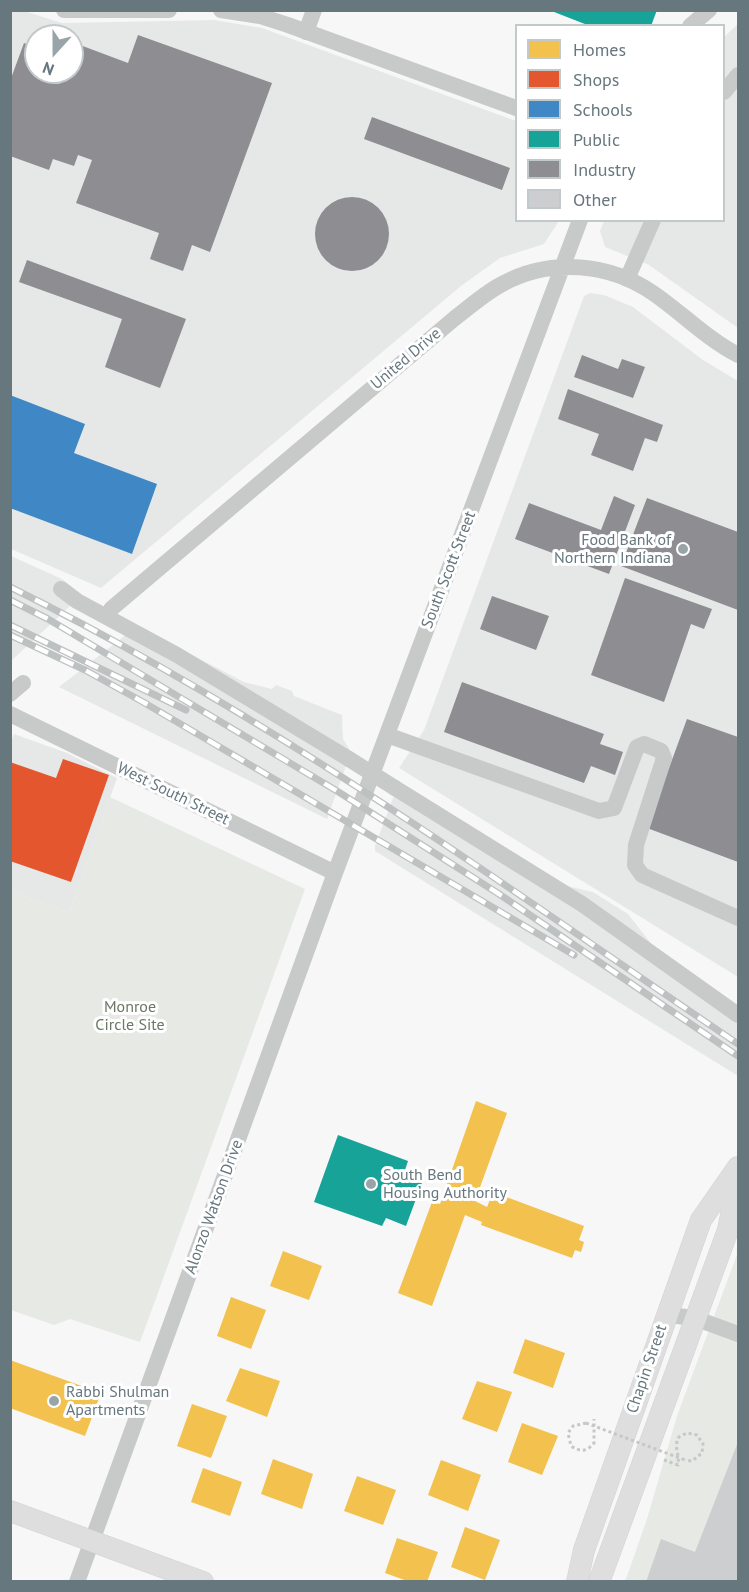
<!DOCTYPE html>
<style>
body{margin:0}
#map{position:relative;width:749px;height:1592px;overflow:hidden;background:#f7f7f7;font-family:"PT Sans",sans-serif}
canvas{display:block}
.frame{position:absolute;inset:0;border:12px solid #66777e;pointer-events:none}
.legend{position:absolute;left:515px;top:24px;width:210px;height:198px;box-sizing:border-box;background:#fff;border:2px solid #c2c9cb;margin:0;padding:8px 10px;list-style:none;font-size:18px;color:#66777e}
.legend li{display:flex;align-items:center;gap:12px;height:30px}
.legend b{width:30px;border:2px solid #c2c9cb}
.north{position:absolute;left:24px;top:24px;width:60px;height:60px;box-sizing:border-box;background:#fff;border:2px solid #c2c9cb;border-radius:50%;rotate:201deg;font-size:16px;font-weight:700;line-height:24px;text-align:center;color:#66777e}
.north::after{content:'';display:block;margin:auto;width:21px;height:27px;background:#99a4a8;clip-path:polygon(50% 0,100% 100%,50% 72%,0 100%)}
</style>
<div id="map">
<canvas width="749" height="1592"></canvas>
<div class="frame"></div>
<ul class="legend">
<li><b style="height:16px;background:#f2c14e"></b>Homes</li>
<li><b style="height:16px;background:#e4572e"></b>Shops</li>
<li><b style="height:16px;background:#3f88c5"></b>Schools</li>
<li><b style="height:16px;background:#17a398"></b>Public</li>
<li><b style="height:16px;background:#8d8d92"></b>Industry</li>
<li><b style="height:16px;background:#cccecf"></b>Other</li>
</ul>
<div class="north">N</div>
</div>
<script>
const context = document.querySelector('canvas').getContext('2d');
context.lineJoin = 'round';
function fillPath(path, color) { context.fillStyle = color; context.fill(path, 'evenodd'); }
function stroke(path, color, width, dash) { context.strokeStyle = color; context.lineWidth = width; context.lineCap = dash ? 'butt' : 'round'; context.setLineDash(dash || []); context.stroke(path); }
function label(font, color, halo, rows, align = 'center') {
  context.font = font + ' "PT Sans",sans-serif'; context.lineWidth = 6; context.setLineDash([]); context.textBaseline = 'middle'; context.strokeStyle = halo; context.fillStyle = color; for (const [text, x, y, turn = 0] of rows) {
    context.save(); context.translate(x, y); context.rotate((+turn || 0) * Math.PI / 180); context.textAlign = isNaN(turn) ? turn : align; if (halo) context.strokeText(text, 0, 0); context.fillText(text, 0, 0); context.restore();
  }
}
fillPath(new Path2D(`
 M 11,11 L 24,11 L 62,23 L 214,20 L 262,28 L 516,121 L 516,220 L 559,221 L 544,244 L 500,258 L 461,286 L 101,588 L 11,549 ZM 36,36 L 72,36 L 72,72 L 36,72 Z
 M 738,24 L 738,328 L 649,265 L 605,247 L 600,231 L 604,221 L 724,220 L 724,37 Z
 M 590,293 L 604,295 L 633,307 L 703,360 L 738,381 L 738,977 L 399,768 L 424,730 L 584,296 Z
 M 11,556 L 62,579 L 82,595 L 11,661 Z
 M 137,626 L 244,682 L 272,689 L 276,685 L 292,691 L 294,696 L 342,715 L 343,739 L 351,752 L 327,819 L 59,687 Z
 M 14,734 L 67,753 L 117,778 L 69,913 L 11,891 L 10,744 Z
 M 399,782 L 567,886 L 593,892 L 628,914 L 660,955 L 738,1009 L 738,1076 L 375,851 L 375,846 Z`), '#e6e8e7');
fillPath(new Path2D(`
 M 110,797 L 305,889 L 140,1342 L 70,1319 L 54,1325 L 11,1310 L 11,891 L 69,913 Z
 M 738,1252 L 738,1581 L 625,1582 L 647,1519 L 677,1416 Z`), '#e6e9e4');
fillPath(new Path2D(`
 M 476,1101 L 507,1113 L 475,1201 L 487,1207 L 493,1192 L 584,1226 L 579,1240 L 584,1242 L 581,1252 L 575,1250 L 572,1258 L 481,1225 L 482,1222 L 465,1215 L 432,1306 L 398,1293 L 432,1202 L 440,1204 Z
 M 283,1251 L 322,1266 L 309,1300 L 270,1286 Z
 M 231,1297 L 266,1310 L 251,1349 L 217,1336 Z
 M 525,1339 L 565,1353 L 553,1388 L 513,1373 Z
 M 10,1360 L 101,1393 L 85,1436 L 10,1408 Z
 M 240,1368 L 280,1381 L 267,1417 L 226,1401 Z
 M 477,1381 L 512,1392 L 497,1432 L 462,1419 Z
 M 192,1404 L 227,1416 L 211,1458 L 177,1446 Z
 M 522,1423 L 558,1436 L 542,1475 L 508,1462 Z
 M 273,1459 L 313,1474 L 302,1509 L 261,1494 Z
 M 441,1460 L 481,1475 L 468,1511 L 428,1495 Z
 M 203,1468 L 242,1482 L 230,1516 L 191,1502 Z
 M 357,1476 L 396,1490 L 383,1525 L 344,1511 Z
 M 465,1527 L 500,1540 L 485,1580 L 451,1567 Z
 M 397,1538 L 438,1552 L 427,1582 L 410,1582 L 385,1573 Z`), '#f2c14e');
fillPath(new Path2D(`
 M 63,759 L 109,775 L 71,882 L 10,861 L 10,762 L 56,778 Z`), '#e4572e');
fillPath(new Path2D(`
 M 10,395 L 85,424 L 74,453 L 157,484 L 132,554 L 10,508 Z`), '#3f88c5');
fillPath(new Path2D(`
 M 549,10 L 657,10 L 651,26 L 590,26 Z
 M 338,1135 L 408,1161 L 404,1173 L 423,1180 L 406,1226 L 386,1218 L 382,1226 L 314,1202 Z`), '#17a398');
fillPath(new Path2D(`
 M 138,35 L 272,83 L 210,252 L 192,245 L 183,271 L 150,259 L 159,233 L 76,203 L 92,160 L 78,155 L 74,166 L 53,159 L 49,170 L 10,156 L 10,81 L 24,43 L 36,48 L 36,72 L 72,72 L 72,61 L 80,45 L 128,63 Z
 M 372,117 L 510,168 L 502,190 L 364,139 Z
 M315 234a37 37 0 1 1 74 0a37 37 0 1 1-74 0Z
 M 27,260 L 186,319 L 160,388 L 105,367 L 122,319 L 19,282 Z
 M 582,355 L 618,369 L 622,359 L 645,367 L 633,398 L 574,377 Z
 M 568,389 L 663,425 L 657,442 L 645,438 L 633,471 L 591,455 L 599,434 L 558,419 Z
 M 614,496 L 635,505 L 609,574 L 515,539 L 529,503 L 601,530 Z
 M 647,498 L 738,532 L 738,610 L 621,566 Z
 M 625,578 L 712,609 L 704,629 L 691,624 L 664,702 L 591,675 Z
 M 492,596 L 549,616 L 536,650 L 480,629 Z
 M 462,682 L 604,734 L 600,744 L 623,752 L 615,775 L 591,766 L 584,783 L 444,732 Z
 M 687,719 L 738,737 L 738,862 L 647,828 Z`), '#8d8d92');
fillPath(new Path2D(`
 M 738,1442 L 738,1582 L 646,1582 L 661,1539 L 695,1552 Z`), '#cccecf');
const major = new Path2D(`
 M 10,1511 L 203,1582
 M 577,1582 L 584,1550 L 701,1220 L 738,1167
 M 599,1582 L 728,1230 L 738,1181`);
stroke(major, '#d2d3d4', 22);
stroke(new Path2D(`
 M 586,1423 L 573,1426 L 568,1433 L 571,1446 C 580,1452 587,1452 594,1443 L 594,1419
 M 664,1460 L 678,1465 C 680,1454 673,1447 679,1437 L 687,1433 L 697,1435 L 703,1444 L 702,1453 L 692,1461 L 685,1460`), '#c6c7c8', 3, [3, 3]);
stroke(new Path2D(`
 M 64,10 L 169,10
 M 221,10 L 260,16 L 288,25 L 516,108
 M 690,26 L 709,10
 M 306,32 L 314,10
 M 724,92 L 738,75
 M 627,279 L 653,220
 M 61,589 L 77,601 L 177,655 L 349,759
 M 111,609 L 455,318 C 471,306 486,292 504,283 C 551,258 609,263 653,293 C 682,313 707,339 738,355
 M 10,694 L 23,683
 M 10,714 L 335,873
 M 387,735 L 599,811 L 614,808 L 637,747 L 644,744 L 661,751 L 664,758 L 636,845 L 635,865 L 642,875 L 738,918
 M 395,788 L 582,904 L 738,1015
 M 666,1314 L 697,1319 L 738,1334
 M 77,1582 L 335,873 L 580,220`), '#c8caca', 16);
stroke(major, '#dedede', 21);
const rail = new Path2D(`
 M 10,587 C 268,714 502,884 738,1044
 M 10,600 L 48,619 L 337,791 L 499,894 L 738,1056
 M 10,625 L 186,710
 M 10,635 L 85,670 L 143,702 L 574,955`);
stroke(rail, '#bec1c1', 7);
stroke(rail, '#fff', 4.5, [14]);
stroke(new Path2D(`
 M 586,1423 L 685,1460`), '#c6c7c8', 3, [3, 3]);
stroke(new Path2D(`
 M 349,759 L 395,788`), '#c8caca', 16);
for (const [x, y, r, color] of [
 [683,549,6,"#99a4a8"],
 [371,1184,6,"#99a4a8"],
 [54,1401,6,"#99a4a8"]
]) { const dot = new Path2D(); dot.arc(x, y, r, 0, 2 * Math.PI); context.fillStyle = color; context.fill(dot); stroke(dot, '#fff', 2); }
label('16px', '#66777e', '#fff', [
 ["United Drive",406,359,-40],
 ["South Scott Street",449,570,-69],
 ["West South Street",173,794,26],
 ["Alonzo Watson Drive",214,1207,-70],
 ["Chapin Street",647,1369,-71]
]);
label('16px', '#66777e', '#fff', [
 ["Food Bank of",671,540,"right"],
 ["Northern Indiana",671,558,"right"],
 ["South Bend",383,1175],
 ["Housing Authority",383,1193],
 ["Rabbi Shulman",66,1392],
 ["Apartments",66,1410]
], 'left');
label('16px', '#6a7764', '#fff', [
 ["Monroe",130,1007],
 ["Circle Site",130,1025]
]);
</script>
